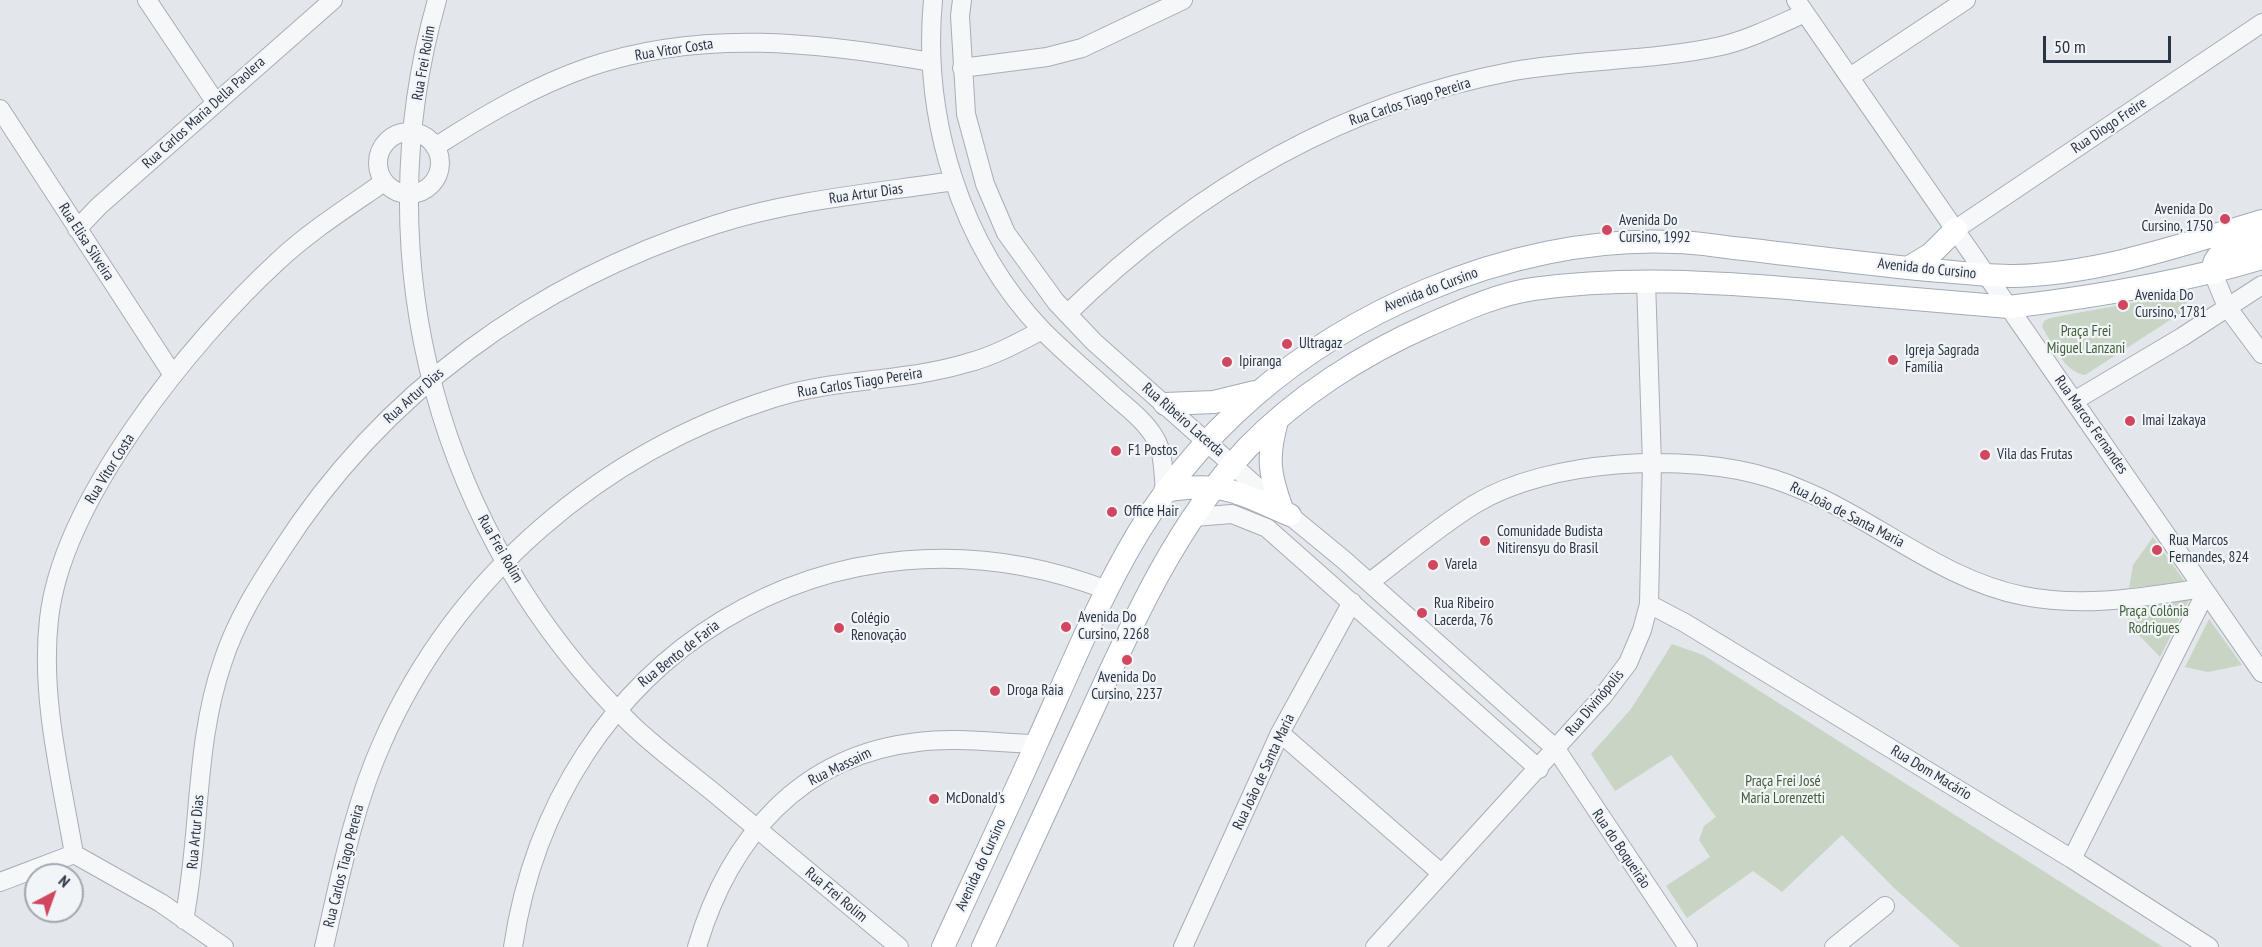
<!DOCTYPE html>
<meta charset="utf-8">
<style>
body{margin:0}
#map{position:relative;width:2262px;height:947px;overflow:hidden;background:#e3e6eb;font-family:"PT Sans Narrow",sans-serif}
canvas{display:block}
.north{position:absolute;left:24px;top:863px;width:60px;height:60px;box-sizing:border-box;background:#f2f5f8;border:2px solid #a2a8b0;border-radius:50%;rotate:41deg;font-size:16px;font-weight:700;line-height:24px;text-align:center;color:#2a3444}
.north::after{content:'';display:block;margin:auto;width:21px;height:27px;background:#d0475f;clip-path:polygon(50% 0,100% 100%,50% 72%,0 100%)}
.scale{position:absolute;left:2043px;top:36px;width:128px;height:27px;box-sizing:border-box;border:3px solid #2a3444;border-top:0;padding-left:8px;font-size:18px;line-height:21px;white-space:nowrap;color:#2a3444;-webkit-text-stroke:4px #f2f5f8;paint-order:stroke}
</style>
<div id="map">
<canvas width="2262" height="947"></canvas>
<div class="north">N</div>
<div class="scale">50 m</div>
</div>
<script>
const context = document.querySelector('canvas').getContext('2d');
context.lineJoin = 'round';
function fillPath(path, color) { context.fillStyle = color; context.fill(path, 'evenodd'); }
function stroke(path, color, width, dash) { context.strokeStyle = color; context.lineWidth = width; context.lineCap = dash ? 'butt' : 'round'; context.setLineDash(dash || []); context.stroke(path); }
function label(font, color, halo, rows, align = 'center') {
  context.font = font + ' "PT Sans Narrow",sans-serif'; context.lineWidth = 4.5; context.setLineDash([]); context.textBaseline = 'middle'; context.strokeStyle = halo; context.fillStyle = color; for (const [text, x, y, turn = 0] of rows) {
    context.save(); context.translate(x, y); context.rotate((+turn || 0) * Math.PI / 180); context.textAlign = isNaN(turn) ? turn : align; if (halo) context.strokeText(text, 0, 0); context.fillText(text, 0, 0); context.restore();
  }
}
fillPath(new Path2D(`
 M 2175,295 L 2181,296 L 2187,304 L 2184,311 L 2085,375 C 2064,372 2052,343 2042,327 L 2044,321 L 2050,318 Z
 M 2153,537 L 2185,582 L 2129,588 L 2133,565 Z
 M 2192,594 L 2160,657 L 2139,635 L 2130,605 Z
 M 2209,619 L 2242,665 L 2208,672 L 2185,667 Z
 M 1672,644 L 1703,655 L 2163,947 L 1960,947 L 1893,887 L 1842,835 L 1782,892 L 1753,871 L 1687,918 L 1666,886 L 1710,857 L 1699,840 L 1704,826 L 1716,817 L 1671,755 L 1615,791 L 1591,754 L 1631,709 Z`), '#c8d5c4');
const minor = new Path2D(`
 M 147,0 L 216,103
 M 437,0 C 363,260 438,536 631,724 C 658,750 690,773 719,797 C 779,847 839,897 899,947
 M 933,0 C 922,117 960,245 1043,331 C 1066,354 1090,374 1114,396 C 1128,408 1145,421 1155,438 C 1164,453 1163,473 1165,491
 M 962,0 L 960,16 L 966,114 L 985,184 L 1006,233 L 1056,302 L 1094,342 L 1282,509 L 1344,560 L 1556,749 L 1688,947
 M 1796,0 L 2262,673
 M 962,68 L 1047,57 L 1082,48 L 1183,0
 M 1850,77 L 1966,0
 M 0,109 L 173,375
 M378 163a31 31 0 1 1 62 0a31 31 0 1 1-62 0Z
 M 435,147 C 483,116 534,86 589,67 C 700,29 818,42 931,62
 M 77,229 L 99,206 L 333,0
 M 1956,229 L 2262,23
 M 2213,273 L 2227,307 L 2262,354
 M 1067,314 C 1193,191 1339,104 1514,71 C 1582,59 1653,61 1721,46 C 1750,39 1778,25 1805,13
 M 2074,401 L 2182,337 L 2262,285
 M 1194,517 L 1232,514 L 1267,528 L 1539,769
 M 1370,582 C 1404,556 1438,527 1475,504 C 1549,459 1688,452 1770,478 C 1788,483 1807,492 1825,500 C 1890,532 1951,582 2024,596 C 2084,608 2143,597 2203,588
 M 1649,604 L 1685,623 L 2072,859 L 2209,947
 M 1280,733 L 1441,873
 M 74,854 C 61,778 40,696 49,619 C 62,500 191,341 278,261 C 310,231 348,207 384,182
 M 2072,859 L 2206,592
 M 0,882 L 74,854 L 161,903 L 224,947
 M 184,920 C 201,834 194,744 223,661 C 236,621 258,586 281,551 C 382,393 536,282 714,225 C 791,200 874,193 954,181
 M 324,947 C 340,878 353,808 382,743 C 455,577 601,452 774,398 C 837,378 904,382 967,363 C 994,356 1018,343 1042,330
 M 513,947 C 556,658 830,484 1107,590
 M 697,947 C 729,839 800,755 918,742 C 956,737 998,743 1037,744
 M 1183,947 L 1280,733 L 1352,602
 M 1375,947 L 1603,696 L 1628,663 L 1642,630 L 1649,604 L 1652,464 L 1646,281
 M 1834,947 L 1885,906`);
const major = new Path2D(`
 M 1908,268 L 1931,254 L 1956,229
 M 2213,273 C 2211,246 2244,247 2262,234
 M 1165,404 L 1214,402 L 1255,392
 M 1277,421 C 1267,457 1269,474 1282,509
 M 1165,491 C 1222,480 1239,493 1290,515
 M 943,947 C 975,877 1008,808 1039,738 C 1067,676 1093,613 1126,554 C 1193,432 1300,343 1427,290 C 1503,258 1591,238 1675,242 C 1698,242 1720,247 1743,249 C 1805,256 1867,264 1929,270 C 1957,272 1985,276 2014,276 C 2099,274 2181,245 2262,221
 M 983,947 C 1019,870 1054,792 1090,715 C 1133,621 1176,525 1247,448 C 1297,396 1363,354 1429,325 C 1461,311 1498,294 1533,289 C 1625,276 1717,282 1809,290 C 1876,296 1942,301 2009,307 C 2094,297 2180,283 2262,258`);
stroke(minor, '#a8adb6', 20);
stroke(major, '#a2abb7', 24);
stroke(minor, '#f6f7f9', 18);
stroke(major, '#fff', 22);
for (const [x, y, r, color] of [
 [2225,219,6,"#d0475f"],
 [1607,230,6,"#d0475f"],
 [2123,305,6,"#d0475f"],
 [1287,344,6,"#d0475f"],
 [1893,360,6,"#d0475f"],
 [1227,362,6,"#d0475f"],
 [2130,421,6,"#d0475f"],
 [1116,451,6,"#d0475f"],
 [1985,455,6,"#d0475f"],
 [1112,512,6,"#d0475f"],
 [1485,541,6,"#d0475f"],
 [2157,550,6,"#d0475f"],
 [1433,565,6,"#d0475f"],
 [1422,613,6,"#d0475f"],
 [1066,627,6,"#d0475f"],
 [839,628,6,"#d0475f"],
 [1127,660,6,"#d0475f"],
 [995,691,6,"#d0475f"],
 [934,799,6,"#d0475f"]
]) { const dot = new Path2D(); dot.arc(x, y, r, 0, 2 * Math.PI); context.fillStyle = color; context.fill(dot); stroke(dot, '#f2f5f8', 2); }
label('15px', '#2a3444', '#f2f5f8', [
 ["Rua Vitor Costa",674,50,-9],
 ["Rua Frei Rolim",424,63,-80],
 ["Rua Carlos Tiago Pereira",1410,102,-18],
 ["Rua Carlos Maria Della Paolera",204,113,-42],
 ["Rua Diogo Freire",2109,126,-34],
 ["Rua Artur Dias",866,194,-8],
 ["Rua Elisa Silveira",86,242,57],
 ["Avenida do Cursino",1927,269,6],
 ["Avenida do Cursino",1431,290,-21],
 ["Rua Carlos Tiago Pereira",860,383,-9],
 ["Rua Artur Dias",414,396,-42],
 ["Rua Ribeiro Lacerda",1183,420,41],
 ["Rua Marcos Fernandes",2091,425,55],
 ["Rua Vitor Costa",110,469,-58],
 ["Rua João de Santa Maria",1847,515,27],
 ["Rua Frei Rolim",500,549,60],
 ["Rua Bento de Faria",679,654,-38],
 ["Rua Divinópolis",1595,703,-50],
 ["Rua Massaim",840,767,-26],
 ["Rua João de Santa Maria",1264,772,-65],
 ["Rua Dom Macário",1931,773,31],
 ["Rua Artur Dias",196,832,-85],
 ["Rua do Boqueirão",1621,849,56],
 ["Avenida do Cursino",981,865,-65],
 ["Rua Carlos Tiago Pereira",344,866,-76],
 ["Rua Frei Rolim",836,895,40]
]);
label('15px', '#2a3444', '#f2f5f8', [
 ["Avenida Do",2213,210,"right"],
 ["Cursino, 1750",2213,227,"right"],
 ["Avenida Do",1619,221],
 ["Cursino, 1992",1619,238],
 ["Avenida Do",2135,296],
 ["Cursino, 1781",2135,313],
 ["Ultragaz",1299,344],
 ["Igreja Sagrada",1905,351],
 ["Família",1905,368],
 ["Ipiranga",1239,362],
 ["Imai Izakaya",2142,421],
 ["F1 Postos",1128,451],
 ["Vila das Frutas",1997,455],
 ["Office Hair",1124,512],
 ["Comunidade Budista",1497,532],
 ["Nitirensyu do Brasil",1497,549],
 ["Rua Marcos",2169,541],
 ["Fernandes, 824",2169,558],
 ["Varela",1445,565],
 ["Rua Ribeiro",1434,604],
 ["Lacerda, 76",1434,621],
 ["Avenida Do",1078,618],
 ["Cursino, 2268",1078,635],
 ["Colégio",851,619],
 ["Renovação",851,636],
 ["Avenida Do",1127,678,"center"],
 ["Cursino, 2237",1127,695,"center"],
 ["Droga Raia",1007,691],
 ["McDonald's",946,799]
], 'left');
label('15px', '#405f37', '#f2f5f8', [
 ["Praça Frei",2086,332],
 ["Miguel Lanzani",2086,349],
 ["Praça Colônia",2154,612],
 ["Rodrigues",2154,629],
 ["Praça Frei José",1783,782],
 ["Maria Lorenzetti",1783,799]
]);
</script>
